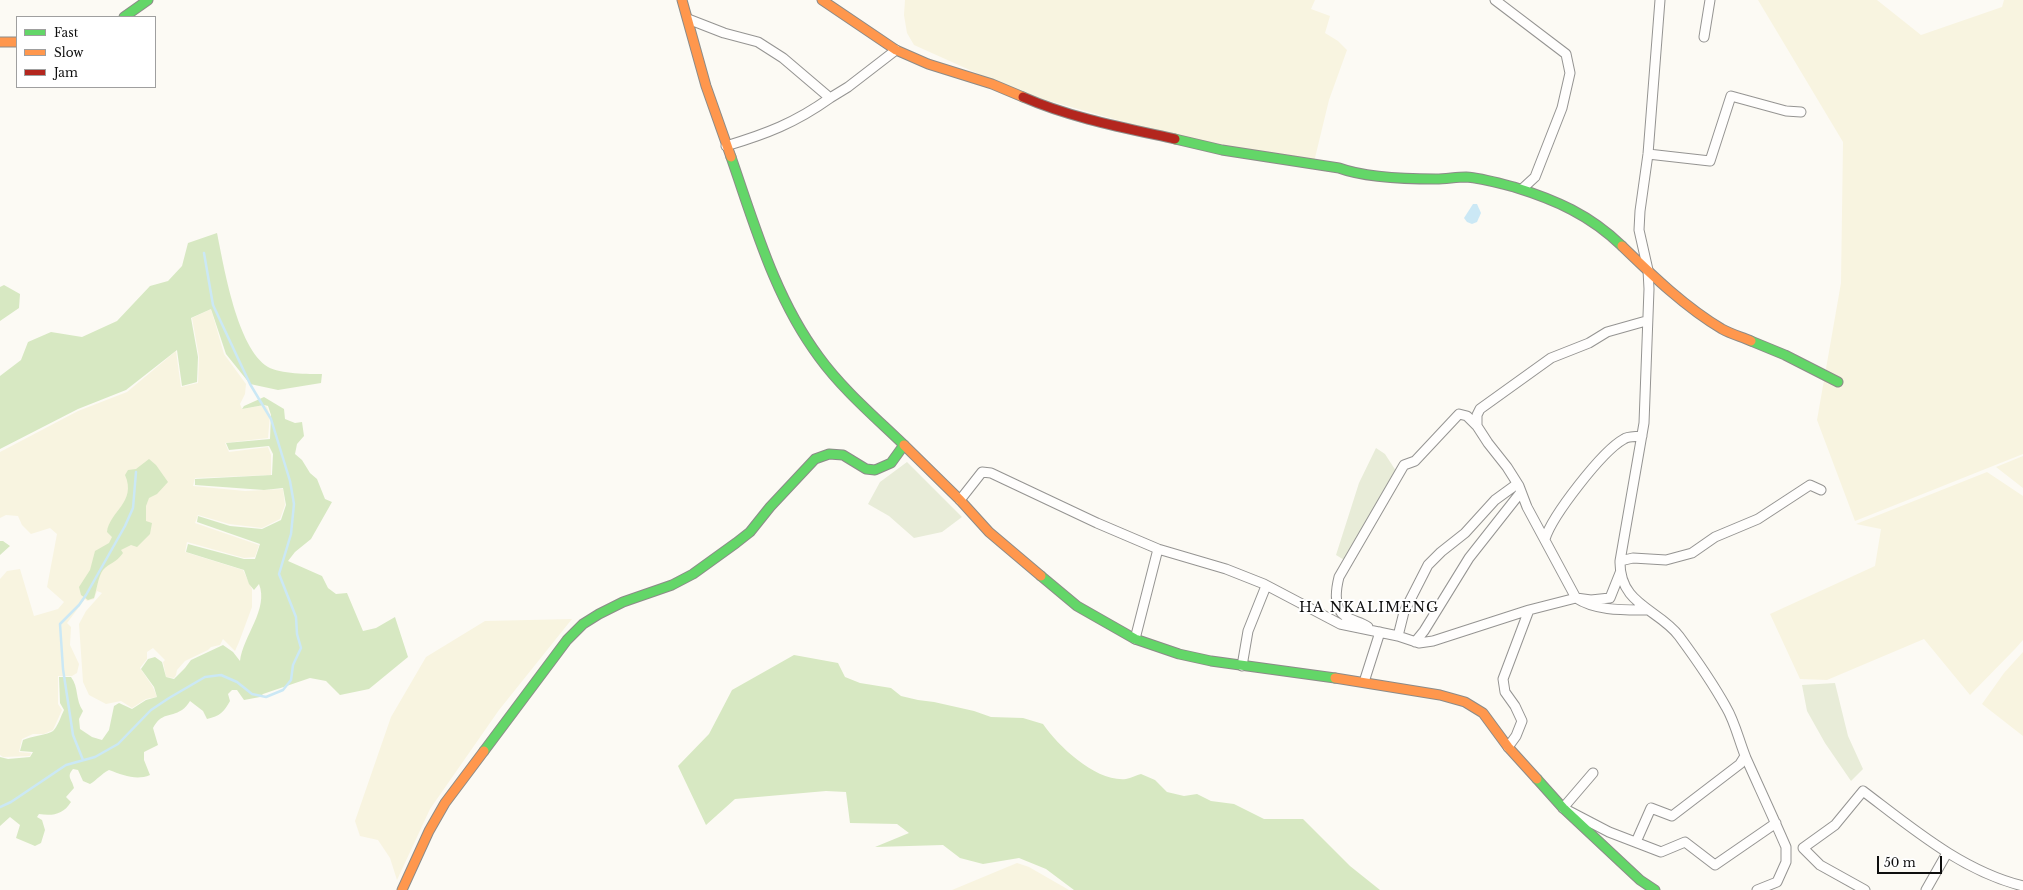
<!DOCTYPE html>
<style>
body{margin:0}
#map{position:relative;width:2023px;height:890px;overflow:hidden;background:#fcfaf4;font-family:"Libre Baskerville",serif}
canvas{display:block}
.legend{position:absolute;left:16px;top:16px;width:140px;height:72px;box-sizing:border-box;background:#fff;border:1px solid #9f9f9f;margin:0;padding:5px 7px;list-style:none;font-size:12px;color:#0e0e0e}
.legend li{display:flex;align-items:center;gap:8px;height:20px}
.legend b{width:20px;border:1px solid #9f9f9f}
.scale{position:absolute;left:1877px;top:856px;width:65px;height:18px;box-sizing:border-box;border:2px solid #0e0e0e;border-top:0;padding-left:5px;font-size:12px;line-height:14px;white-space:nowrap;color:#0e0e0e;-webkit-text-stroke:3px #fff;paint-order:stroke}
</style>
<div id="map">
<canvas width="2023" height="890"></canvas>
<ul class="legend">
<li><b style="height:5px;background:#63d668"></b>Fast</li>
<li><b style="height:5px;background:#ff974d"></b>Slow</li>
<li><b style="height:5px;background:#b3261e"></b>Jam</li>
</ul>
<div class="scale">50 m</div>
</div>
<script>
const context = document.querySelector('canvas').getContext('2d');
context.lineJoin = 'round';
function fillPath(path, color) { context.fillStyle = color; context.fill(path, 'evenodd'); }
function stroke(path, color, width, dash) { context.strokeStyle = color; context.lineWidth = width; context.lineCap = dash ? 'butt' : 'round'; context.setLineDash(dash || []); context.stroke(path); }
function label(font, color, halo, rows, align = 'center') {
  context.font = font + ' "Libre Baskerville",serif'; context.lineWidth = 4; context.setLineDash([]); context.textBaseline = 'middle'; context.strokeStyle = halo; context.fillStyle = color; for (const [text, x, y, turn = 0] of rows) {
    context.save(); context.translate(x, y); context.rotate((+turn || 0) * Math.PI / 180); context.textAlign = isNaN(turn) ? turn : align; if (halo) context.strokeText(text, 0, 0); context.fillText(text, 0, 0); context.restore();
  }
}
fillPath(new Path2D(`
 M 905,0 L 1315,0 L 1311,9 L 1330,16 L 1325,33 L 1338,41 L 1347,50 L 1329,100 L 1314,162 L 1171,135 L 1021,93 L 914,45 L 907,33 L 904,15 Z
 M 1758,0 L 1877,0 L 1921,35 L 2002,7 L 2004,0 L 2023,0 L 2023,454 L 1855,521 L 1817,420 L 1841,283 L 1843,142 Z
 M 211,309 L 224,354 L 246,384 L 245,394 L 240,404 L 242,409 L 264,405 L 267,407 L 270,415 L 268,438 L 225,443 L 229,452 L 268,447 L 271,455 L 271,475 L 195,478 L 193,486 L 245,491 L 283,489 L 285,505 L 280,519 L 262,528 L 229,524 L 198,515 L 195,523 L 259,545 L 255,557 L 244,558 L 187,542 L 185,552 L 243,570 L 252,589 L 252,607 L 239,642 L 235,651 L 223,639 L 220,645 L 211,647 L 208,650 L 185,661 L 177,670 L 176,675 L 174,678 L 166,677 L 163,662 L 165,660 L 153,648 L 147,652 L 147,659 L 140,668 L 153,687 L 157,697 L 146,699 L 132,708 L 121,701 L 106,704 L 89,695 L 83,682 L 79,624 L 86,611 L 102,593 L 97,591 L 94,599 L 87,601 L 85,599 L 67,623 L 71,627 L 70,645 L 79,664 L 77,673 L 72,676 L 58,676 L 58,704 L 62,710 L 53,730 L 44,734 L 33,734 L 22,739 L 19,752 L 31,753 L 30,756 L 3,757 L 0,755 L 0,579 L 7,571 L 20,569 L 34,616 L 58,609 L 64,602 L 47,587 L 57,534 L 50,528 L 31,534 L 22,525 L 18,516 L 6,515 L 0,518 L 0,452 L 78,411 L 127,392 L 176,351 L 181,387 L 198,383 L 199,357 L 192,318 Z
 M 2023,456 L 2023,488 L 1996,467 Z
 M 1987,472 L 2023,496 L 2023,640 L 2015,649 L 1970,695 L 1924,639 L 1827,680 L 1800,679 L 1770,614 L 1875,566 L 1881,529 L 1856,524 Z
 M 572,619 L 499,710 L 430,809 L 397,880 L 390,858 L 378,840 L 360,836 L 355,821 L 391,717 L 426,657 L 485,621 Z
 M 2023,652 L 2023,736 L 1982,704 L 2004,673 Z
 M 1017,863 L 1029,867 L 1069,890 L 952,890 Z`), '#f8f4e0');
fillPath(new Path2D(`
 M 217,233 C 224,267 237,348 268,367 C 280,374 309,374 322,374 L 321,383 L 278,390 L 250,384 L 226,354 L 211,309 L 191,318 L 198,357 L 197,382 L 182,386 L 177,350 L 126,390 L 78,409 L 0,449 L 0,376 L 21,360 L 28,342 L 51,332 L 82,337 L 117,321 L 150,286 L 168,281 L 182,266 L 188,243 Z
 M 4,285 L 20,294 L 19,308 L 0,321 L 0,287 Z
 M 264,397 L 284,409 L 285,419 L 295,423 L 302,422 L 304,436 L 297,444 L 295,454 L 302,460 L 310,473 L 317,479 L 325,499 L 332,502 L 311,539 L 295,552 L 288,561 L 322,576 L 328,588 L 336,594 L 347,593 L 363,631 L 376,628 L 395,617 L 408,657 L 369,689 L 340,695 L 326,681 L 310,678 L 263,694 L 260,697 L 244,700 L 237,690 L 232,690 L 228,694 L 230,701 C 224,712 220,716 207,719 L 203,711 L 190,701 C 188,704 185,708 182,710 C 169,718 162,712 153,728 L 158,745 L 144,752 L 144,760 L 150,775 C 136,781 123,775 109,770 C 101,774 97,780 90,784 L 83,781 L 78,770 L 73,769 C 66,777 72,779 74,788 L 66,797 L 71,802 C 63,815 52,816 39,814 L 37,817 L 42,820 L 45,830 L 41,843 L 35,846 L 16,838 L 20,825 L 10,817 L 0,826 L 0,757 L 8,759 L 30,757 L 33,752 L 20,751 L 23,740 C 31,736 48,735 53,731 C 58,726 61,716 64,710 L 60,703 L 59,677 L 71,677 C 79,687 75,700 83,711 L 79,719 L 80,729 L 92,737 L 102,740 L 109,730 L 114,706 L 119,703 L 132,709 L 146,700 L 157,697 L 154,687 L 141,669 L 148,659 L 155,657 L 162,662 L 166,677 L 174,679 L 185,668 L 191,660 L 223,645 L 233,652 L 240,661 C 243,636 269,609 259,584 L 254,590 L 249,584 L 244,570 L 186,552 L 188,544 L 244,559 L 255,559 L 260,544 L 197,522 L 198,516 L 230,526 L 262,529 L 281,520 L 286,505 L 283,488 L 264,490 L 195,485 L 195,479 L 272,475 L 273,454 L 269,446 L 229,450 L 226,443 L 270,439 L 271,415 L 268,406 L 264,405 L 242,409 L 244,406 Z
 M 149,459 L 156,465 L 168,482 L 157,494 L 149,498 L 146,506 L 146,521 L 152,523 L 150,534 L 137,547 L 131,545 L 121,550 L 123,553 C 116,563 109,563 103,570 C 98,577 97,589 94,598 L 88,600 L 81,595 L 79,587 L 90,570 L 95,551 L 109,543 L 112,537 L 107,532 C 109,512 137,502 125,475 L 128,470 L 136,469 Z
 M 0,541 L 3,541 L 10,546 L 0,555 Z
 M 794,655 L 838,663 L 845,677 L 860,683 L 891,688 L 901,696 L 918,700 L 934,702 L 974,711 L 991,717 L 1023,718 L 1043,724 C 1059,747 1096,782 1126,779 C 1131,778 1137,775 1141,774 L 1155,780 L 1167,792 L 1184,796 L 1197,794 L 1211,801 L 1234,804 L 1264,819 L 1303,819 L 1350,866 L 1380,890 L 1074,890 L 1046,869 L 1019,858 L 983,864 L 960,858 L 943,845 L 875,847 L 909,833 L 897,824 L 850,823 L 846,792 L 826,791 L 735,799 L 706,825 L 678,766 L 709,734 L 732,690 Z`), '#d7e8c2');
fillPath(new Path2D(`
 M 1376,448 L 1385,454 L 1396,471 L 1346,561 L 1336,555 L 1359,483 Z
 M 907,462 L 962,517 L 942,532 L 914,538 L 889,516 L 868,504 L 880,482 Z
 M 1835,683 L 1848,736 L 1863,769 L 1851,781 L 1825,743 L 1807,711 L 1802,685 Z`), '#e8ecd8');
fillPath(new Path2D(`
 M 1473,204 L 1477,204 L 1481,213 L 1477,222 L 1472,224 L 1467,222 L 1464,218 Z`), '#cbe8f5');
stroke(new Path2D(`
 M 83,760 L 73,735 L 63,669 L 60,624 L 79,605 L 86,595 L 125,526 L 133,508 L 136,472
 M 0,807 L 11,802 L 66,765 L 95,757 L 118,744 L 151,710 L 169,698 L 205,677 L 221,675 L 237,682 L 252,694 L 266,697 L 283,690 L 291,680 L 293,665 L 301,648 L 297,634 L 296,617 L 279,574 L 291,534 L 294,504 L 290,481 L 271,419 L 250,384 L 213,305 L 204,253`), '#cbe8f5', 2.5);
const street = new Path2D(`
 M 1495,0 L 1566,54 L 1570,73 L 1562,108 L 1535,177 L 1522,189
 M 1660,0 L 1648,154 L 1640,211 L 1639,230 L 1648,270 L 1649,289 L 1644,423 L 1620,561 C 1619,605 1659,609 1679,636 C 1696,659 1712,682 1726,707 C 1735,722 1739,741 1746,758 C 1759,787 1773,817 1786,847 L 1786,862 L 1777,882 L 1757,890
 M 688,19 L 724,33 L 758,42 L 783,58 L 830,98 L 848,87 L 896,50
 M 1704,37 L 1710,0
 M 726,146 C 766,134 795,123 830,98
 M 1648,154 L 1710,161 L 1731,96 L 1786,111 L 1801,112
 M 1477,426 L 1477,415 L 1480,409 L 1551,358 L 1589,343 L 1607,332 L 1646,321
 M 960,500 L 982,472 L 991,473 L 1097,523 L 1158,549
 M 1545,539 C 1552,516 1602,451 1624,439 C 1628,436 1636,437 1642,436
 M 1620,561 L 1633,558 L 1666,560 L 1692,553 L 1715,537 L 1758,519 L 1810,485 L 1821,490
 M 1368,627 C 1361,622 1352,621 1345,616 C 1333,608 1336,589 1339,577 L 1404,465 L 1415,461 L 1459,414 L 1467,416 L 1477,426 L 1488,443 L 1507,467 L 1519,486 L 1527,507 L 1576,598 L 1591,600 L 1610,598 L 1620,573
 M 1398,636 L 1404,612 L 1428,565 L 1441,552 L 1465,533 L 1495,500 L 1517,484
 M 1135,639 L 1158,549 L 1226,569 L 1264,584 L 1340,624 L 1398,636 L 1419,643 L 1433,641 L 1529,610 L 1576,598 C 1596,611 1623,610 1646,610
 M 1415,642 L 1424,631 L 1469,558 L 1521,492
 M 1242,666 L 1248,631 L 1266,586
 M 1364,682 L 1380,632
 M 1508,747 L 1516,736 L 1522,721 L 1515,706 L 1505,692 L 1503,679 L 1529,610
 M 1593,773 L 1563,808 L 1609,832 L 1661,852 L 1685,842 L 1715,865 L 1776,823
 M 1636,842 L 1651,808 L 1672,816 L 1740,764 L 1745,756
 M 1865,890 L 1820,865 L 1803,848 L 1835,825 L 1863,791 C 1912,828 1962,871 2023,886
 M 1926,890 L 1947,853`);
const fast = new Path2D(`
 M 124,17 L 148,0
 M 1175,139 L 1222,150 L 1339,168 C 1366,178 1406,179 1436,179 C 1446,179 1456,177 1466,177 C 1482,178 1498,183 1514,187 C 1556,200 1590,215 1622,246
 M 731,157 C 755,226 775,298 819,357 C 843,390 875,417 904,445
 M 1751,341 L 1785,355 L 1838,382
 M 1041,576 L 1077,606 L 1135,639 L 1179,654 L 1211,661 L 1335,678
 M 484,751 L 567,640 L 583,624 L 599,614 L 623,602 L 672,585 L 693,574 L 736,543 L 750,532 L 770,507 L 815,459 L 829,454 L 843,455 L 866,469 L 875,470 L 891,463 L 904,445
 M 1537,779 L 1563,808 L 1640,880 L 1655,890`);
const slow = new Path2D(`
 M 682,0 L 706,86 L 731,157
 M 822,0 L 896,50 L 928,64 L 992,84 L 1023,97
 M 0,42 L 17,42
 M 1622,246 C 1653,276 1685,307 1722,329 C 1731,334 1742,337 1751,341
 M 904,445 L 960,500 L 989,532 L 1041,576
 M 1335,678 L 1440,695 L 1465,702 L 1483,713 L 1508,747 L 1537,779
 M 402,890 L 429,831 L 445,803 L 484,751`);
const jam = new Path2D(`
 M 1023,97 C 1071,118 1125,128 1175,139`);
stroke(street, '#959492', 11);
stroke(fast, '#8c8b88', 11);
stroke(slow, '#8c8b88', 11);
stroke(jam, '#8c8b88', 11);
stroke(street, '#fffefd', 9);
stroke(fast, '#63d668', 9);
stroke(slow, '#ff974d', 9);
stroke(jam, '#b3261e', 9);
context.letterSpacing = '1px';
label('14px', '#0e0e0e', '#fff', [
 ["HA NKALIMENG",1369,608]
]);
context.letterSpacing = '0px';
</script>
